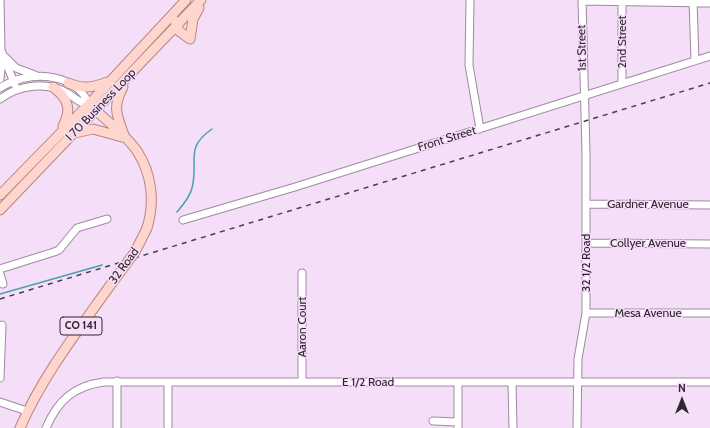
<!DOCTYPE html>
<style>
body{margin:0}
#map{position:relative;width:710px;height:428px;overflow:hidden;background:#f5def8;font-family:Cabin,sans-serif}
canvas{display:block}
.north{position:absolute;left:662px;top:380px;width:40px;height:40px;-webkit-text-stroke:3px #f5def8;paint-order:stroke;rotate:0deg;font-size:11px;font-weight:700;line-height:16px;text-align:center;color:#302731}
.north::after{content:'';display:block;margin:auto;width:14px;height:18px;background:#302731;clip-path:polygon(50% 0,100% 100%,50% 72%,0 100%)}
</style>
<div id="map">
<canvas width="710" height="428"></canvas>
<div class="north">N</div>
</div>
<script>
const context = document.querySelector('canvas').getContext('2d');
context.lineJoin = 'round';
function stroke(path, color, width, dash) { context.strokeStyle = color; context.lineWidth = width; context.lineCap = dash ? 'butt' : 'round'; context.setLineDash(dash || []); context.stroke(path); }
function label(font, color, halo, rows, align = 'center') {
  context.font = font + ' Cabin,sans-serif'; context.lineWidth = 3; context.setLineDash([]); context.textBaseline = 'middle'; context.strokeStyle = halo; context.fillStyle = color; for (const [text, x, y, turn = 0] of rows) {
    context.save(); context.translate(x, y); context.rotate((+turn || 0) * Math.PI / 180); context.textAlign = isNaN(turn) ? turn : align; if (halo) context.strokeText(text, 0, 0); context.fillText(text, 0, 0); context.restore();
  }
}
stroke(new Path2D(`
 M 177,212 C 183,205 190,197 192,188 C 199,161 184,148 212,129
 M 0,294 L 102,265`), '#49a0ad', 1.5);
const minor = new Path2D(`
 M 0,0 L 1,50 L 15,85
 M 470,0 L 469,65 L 480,129
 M 622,0 L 622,83
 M 693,0 L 695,61
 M 582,1 L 710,3
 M 5,57 L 16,68 L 35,75
 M 0,79 L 2,59
 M 0,88 C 27,70 74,71 89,104 C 79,104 75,97 67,93 C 46,81 19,85 0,99
 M 586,204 L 710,205
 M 183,220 L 295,187 L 710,56
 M 586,243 L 710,244
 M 0,269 L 54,252 L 59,250 L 77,228 L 107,219
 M 0,274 L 3,284
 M 586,313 L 710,313
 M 0,378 L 2,325
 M 168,382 L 168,426
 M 302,382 L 302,273
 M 512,382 L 513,428
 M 0,402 L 27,411
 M 433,421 L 458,422
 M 46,428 C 58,400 74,386 104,382 L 710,382
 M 117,428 L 117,381
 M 458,428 L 458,382
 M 577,428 L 578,359 L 586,313 L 586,152 L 582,0`);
const major = new Path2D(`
 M 175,21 L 179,31 L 190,39
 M 190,39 L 193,19 L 199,8
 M 68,83 C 83,89 92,88 107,82
 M 53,87 C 68,98 72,109 63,126
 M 123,87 C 112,107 117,116 124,135
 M 93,108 C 107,121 126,135 137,151 C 152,174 155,202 147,228
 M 75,133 L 93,129 L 122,137
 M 0,195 L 89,104 L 186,0
 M 0,210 L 201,0
 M 20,428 C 42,377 77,332 109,287`);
stroke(minor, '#9f89a1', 9);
stroke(major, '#b68780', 11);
stroke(minor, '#fff', 7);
stroke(major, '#fed6cd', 9);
stroke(new Path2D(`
 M 0,299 L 710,83`), '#493e4a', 1.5, [5, 5]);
const majorBridge = new Path2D(`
 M 109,287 L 135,252 L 147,228`);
stroke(majorBridge, '#b68780', 11, []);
stroke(majorBridge, '#fed6cd', 9);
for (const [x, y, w] of [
 [81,326,42]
]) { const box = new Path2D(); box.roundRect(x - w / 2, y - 9, w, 18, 3); context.fillStyle = '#f5def8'; context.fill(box); stroke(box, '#302731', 1); }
label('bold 11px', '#302731', null, [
 ["CO 141",81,326]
]);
label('12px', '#302731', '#f5def8', [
 ["2nd Street",622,42,-90],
 ["1st Street",582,48,-91],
 ["I 70 Business Loop",101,105,-46],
 ["Front Street",447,139,-17],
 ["Gardner Avenue",648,204],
 ["Collyer Avenue",648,243],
 ["32 1/2 Road",586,263,-90],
 ["32 Road",124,266,-54],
 ["Mesa Avenue",648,313],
 ["Aaron Court",302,327,-90],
 ["E 1/2 Road",368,382]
]);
</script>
